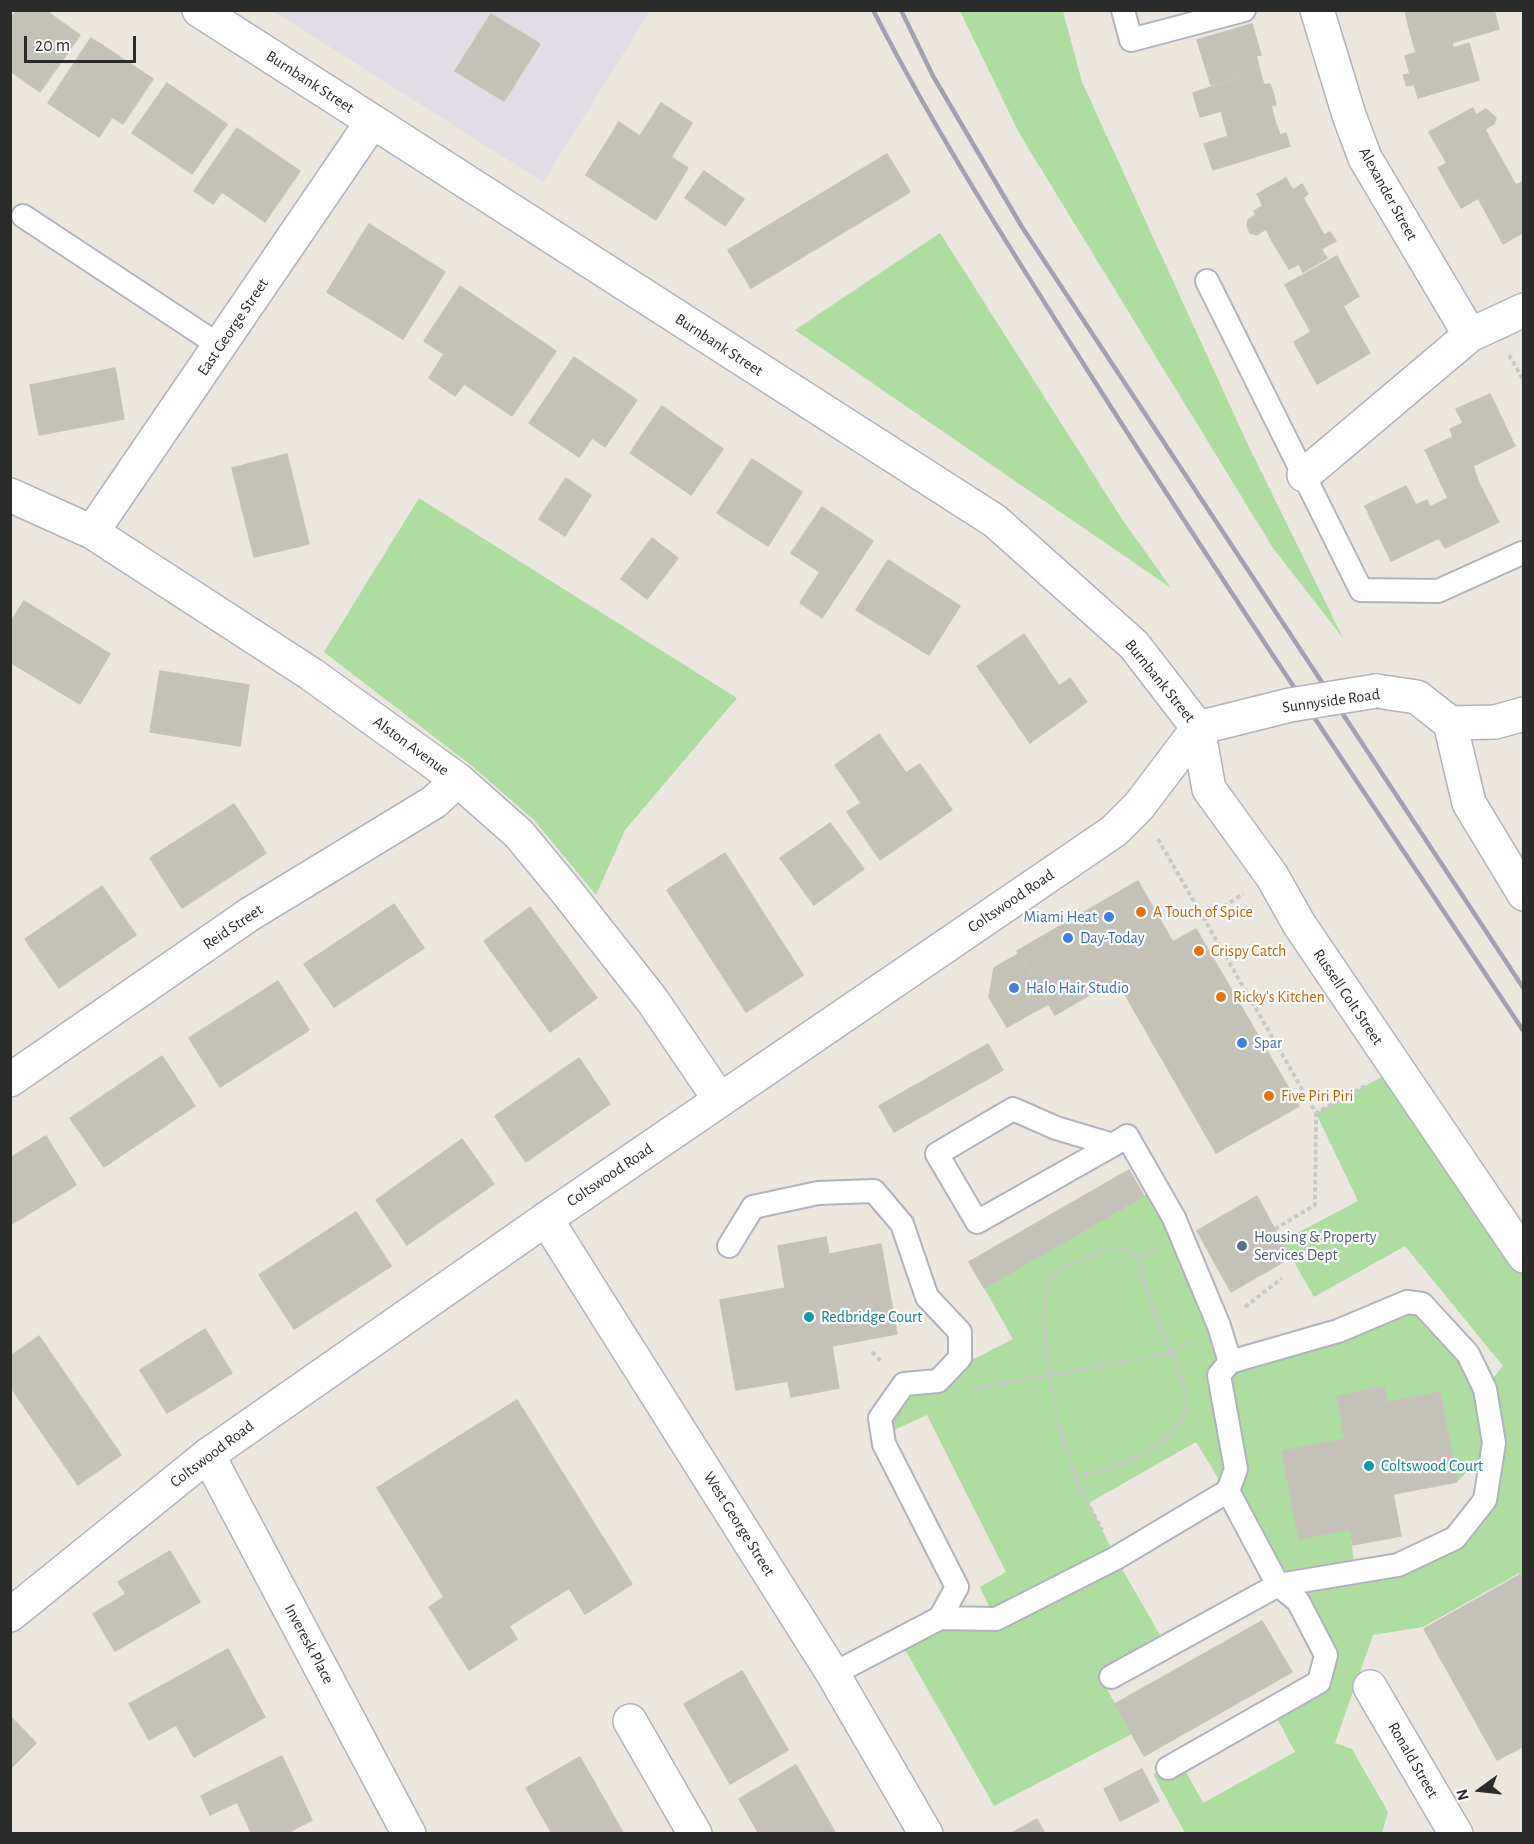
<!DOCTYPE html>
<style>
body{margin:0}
#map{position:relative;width:1534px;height:1844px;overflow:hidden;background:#ebe7de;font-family:"Alegreya Sans",sans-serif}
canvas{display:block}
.frame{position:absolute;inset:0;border:12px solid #2b2b2b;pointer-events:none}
.north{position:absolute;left:1450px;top:1760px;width:60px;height:60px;-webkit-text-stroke:4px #fff;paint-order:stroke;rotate:255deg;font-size:16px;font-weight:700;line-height:24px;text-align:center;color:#2b2b2b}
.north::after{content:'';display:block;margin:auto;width:21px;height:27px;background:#2b2b2b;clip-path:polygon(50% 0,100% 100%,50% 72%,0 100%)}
.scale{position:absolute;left:24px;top:36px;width:112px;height:27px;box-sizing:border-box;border:3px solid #2b2b2b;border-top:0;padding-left:8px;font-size:18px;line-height:21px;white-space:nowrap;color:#2b2b2b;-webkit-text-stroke:4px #fff;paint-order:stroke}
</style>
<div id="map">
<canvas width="1534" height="1844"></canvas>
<div class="frame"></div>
<div class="north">N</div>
<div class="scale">20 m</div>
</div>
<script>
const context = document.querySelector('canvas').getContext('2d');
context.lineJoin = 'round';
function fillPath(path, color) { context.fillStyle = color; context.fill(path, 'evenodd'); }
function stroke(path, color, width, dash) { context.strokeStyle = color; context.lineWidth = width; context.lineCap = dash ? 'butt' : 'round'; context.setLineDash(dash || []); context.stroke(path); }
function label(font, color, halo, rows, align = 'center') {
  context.font = font + ' "Alegreya Sans",sans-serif'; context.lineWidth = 4.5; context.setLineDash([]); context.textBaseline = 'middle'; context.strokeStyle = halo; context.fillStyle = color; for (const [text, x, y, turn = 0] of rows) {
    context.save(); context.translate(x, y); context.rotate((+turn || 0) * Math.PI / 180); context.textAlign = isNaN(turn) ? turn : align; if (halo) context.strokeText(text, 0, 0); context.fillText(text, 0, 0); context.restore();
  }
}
fillPath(new Path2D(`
 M 273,11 L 650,11 L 543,182 Z`), '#e0dee4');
fillPath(new Path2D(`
 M 960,11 L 1063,11 L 1082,82 L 1249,447 L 1343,638 L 1273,548 L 1019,133 Z
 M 940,233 L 1122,519 L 1171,588 L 795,330 Z
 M 419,498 L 737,698 L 625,830 L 596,895 L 534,820 L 472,766 L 324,652 Z
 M 1396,1069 L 1523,1256 L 1523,1581 L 1519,1573 L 1423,1627 L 1373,1635 L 1335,1743 L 1352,1749 L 1388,1812 L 1382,1833 L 1185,1833 L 1153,1774 L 1180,1761 L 1203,1803 L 1295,1752 L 1272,1709 L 1319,1682 L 1326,1655 L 1196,1442 L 1089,1503 L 1116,1558 L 1166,1646 L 1103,1682 L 1132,1734 L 994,1806 L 899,1639 L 940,1618 L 995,1619 L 980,1587 L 1006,1572 L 927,1415 L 883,1435 L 896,1395 L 960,1358 L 976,1358 L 1013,1339 L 984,1288 L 1157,1188 L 1230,1362 L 1407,1302 L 1485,1388 L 1503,1366 L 1405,1246 L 1314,1297 L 1282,1241 L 1358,1201 L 1316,1113 ZM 1384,1387 L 1387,1402 L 1440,1392 L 1457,1482 L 1493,1444 L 1485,1500 L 1455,1538 L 1355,1572 L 1350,1529 L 1299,1539 L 1282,1451 L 1345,1439 L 1337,1396 Z`), '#addd9f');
const building = new Path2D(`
 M 17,10 L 45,10 L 80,35 L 40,92 L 10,71 L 10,20 Z
 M 1405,10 L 1472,10 L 1409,28 Z
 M 1472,10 L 1494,10 L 1499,29 L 1416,53 L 1409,28 Z
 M 491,14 L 540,44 L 504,101 L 455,71 Z
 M 1252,24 L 1261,55 L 1256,56 L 1260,71 L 1211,85 L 1197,40 Z
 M 91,38 L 153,79 L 123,124 L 112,117 L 99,137 L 48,103 Z
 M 1452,42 L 1453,48 L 1469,43 L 1479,80 L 1418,98 L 1414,84 L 1407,86 L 1403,75 L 1410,74 L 1405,56 Z
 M 1260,71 L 1264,85 L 1270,84 L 1274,96 L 1200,117 L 1193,93 Z
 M 167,83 L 227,124 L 192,174 L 132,133 Z
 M 1274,96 L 1276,105 L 1271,106 L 1275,121 L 1228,136 L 1221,111 Z
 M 661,103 L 692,123 L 671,157 L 688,168 L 656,220 L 586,175 L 619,122 L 640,136 Z
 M 1473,108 L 1476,115 L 1486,109 L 1496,118 L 1494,124 L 1485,129 L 1490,139 L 1447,163 L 1429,132 Z
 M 1275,121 L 1280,135 L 1286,133 L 1290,146 L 1213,170 L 1204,144 Z
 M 237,128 L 300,171 L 265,222 L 222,192 L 213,204 L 194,191 Z
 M 1490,139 L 1516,185 L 1524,181 L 1524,232 L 1503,244 L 1478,198 L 1461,208 L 1438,168 Z
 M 887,154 L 910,192 L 751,288 L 728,250 Z
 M 704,171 L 744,199 L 725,226 L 685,198 Z
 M 1286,178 L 1293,190 L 1302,184 L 1308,194 L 1303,198 L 1313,215 L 1271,239 L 1266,229 L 1257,235 L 1250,233 L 1247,226 L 1248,220 L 1256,215 L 1254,211 L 1263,206 L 1257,194 Z
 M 1313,215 L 1324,235 L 1330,232 L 1336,241 L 1321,249 L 1327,258 L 1303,272 L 1299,264 L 1289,269 L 1271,239 Z
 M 369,224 L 445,272 L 403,339 L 327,292 Z
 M 1337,256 L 1359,296 L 1343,306 L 1370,353 L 1317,384 L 1294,342 L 1311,332 L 1285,285 Z
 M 460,286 L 556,351 L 512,416 L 464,384 L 455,396 L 429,378 L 444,354 L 424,341 Z
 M 574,357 L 637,400 L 605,447 L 592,438 L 579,457 L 529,423 Z
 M 115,368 L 124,419 L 39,435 L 30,385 Z
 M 1490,394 L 1515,446 L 1473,466 L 1479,483 L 1448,498 L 1425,450 L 1453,437 L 1450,429 L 1463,423 L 1456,409 Z
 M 662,406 L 723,449 L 691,495 L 630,453 Z
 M 287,454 L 309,544 L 254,557 L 232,468 Z
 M 752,459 L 802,492 L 768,546 L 717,513 Z
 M 566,478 L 591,495 L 565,536 L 539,519 Z
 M 1479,483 L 1499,522 L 1445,548 L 1439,538 L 1391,561 L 1365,506 L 1406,486 L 1416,505 L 1427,500 L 1430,507 Z
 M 822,507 L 873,541 L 822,618 L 800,603 L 820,572 L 791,553 Z
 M 652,538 L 678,558 L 647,599 L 621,579 Z
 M 888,560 L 960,606 L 929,655 L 856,610 Z
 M 24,601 L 110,654 L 80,704 L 10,662 L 10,623 Z
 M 1024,634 L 1059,686 L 1070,678 L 1087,702 L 1030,743 L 977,666 Z
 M 160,671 L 249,685 L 240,746 L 150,732 Z
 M 879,734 L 906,773 L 920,764 L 952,810 L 880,860 L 847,812 L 861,803 L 835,765 Z
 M 234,804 L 266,853 L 182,908 L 150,858 Z
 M 830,823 L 864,869 L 814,905 L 780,858 Z
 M 725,853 L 803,975 L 746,1012 L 667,890 Z
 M 1138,881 L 1173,942 L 1196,929 L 1299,1106 L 1216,1153 L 1116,979 L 1055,1015 L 1017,951 Z
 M 102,886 L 136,935 L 59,988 L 25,939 Z
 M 394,904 L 424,948 L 334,1007 L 304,964 Z
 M 530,907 L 597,998 L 550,1032 L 484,941 Z
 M 1020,953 L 1050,1003 L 1007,1027 L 989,997 L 994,968 Z
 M 278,981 L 309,1030 L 220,1087 L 189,1038 Z
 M 988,1044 L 1003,1070 L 894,1132 L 879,1106 Z
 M 162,1056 L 195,1106 L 104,1167 L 70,1118 Z
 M 579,1058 L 610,1104 L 526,1162 L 495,1116 Z
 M 46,1136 L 76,1185 L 10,1225 L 10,1158 Z
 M 462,1139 L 494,1184 L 407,1245 L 376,1200 Z
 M 1129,1170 L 1144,1196 L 984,1288 L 969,1262 Z
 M 1257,1196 L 1290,1258 L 1231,1292 L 1197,1231 Z
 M 356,1212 L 391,1266 L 294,1329 L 259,1275 Z
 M 826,1237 L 829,1254 L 881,1244 L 897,1334 L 832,1346 L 839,1388 L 791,1397 L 788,1381 L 736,1390 L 720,1300 L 785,1288 L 778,1246 Z
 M 205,1329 L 232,1373 L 167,1413 L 140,1370 Z
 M 39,1336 L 121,1455 L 78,1485 L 10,1386 L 10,1356 Z
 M 1384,1387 L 1387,1402 L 1440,1392 L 1457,1482 L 1393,1494 L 1401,1536 L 1353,1545 L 1350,1529 L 1299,1539 L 1282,1451 L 1345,1439 L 1337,1396 Z
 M 517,1400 L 632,1584 L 585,1614 L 569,1588 L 509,1626 L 517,1639 L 469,1670 L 429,1607 L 444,1597 L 377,1488 Z
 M 170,1551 L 200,1602 L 115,1651 L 93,1614 L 126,1594 L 118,1582 Z
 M 1520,1575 L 1524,1581 L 1524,1746 L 1497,1760 L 1424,1629 Z
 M 1262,1621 L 1292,1672 L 1144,1756 L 1115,1704 Z
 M 228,1649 L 265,1717 L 194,1757 L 176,1725 L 149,1740 L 129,1704 Z
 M 742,1671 L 788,1750 L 730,1784 L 684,1704 Z
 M 10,1716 L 36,1743 L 10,1769 Z
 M 282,1756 L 312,1820 L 285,1834 L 252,1834 L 237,1802 L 210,1815 L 201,1796 Z
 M 580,1757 L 624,1834 L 552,1834 L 526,1788 Z
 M 796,1765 L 836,1834 L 759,1834 L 739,1799 Z
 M 1142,1769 L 1159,1801 L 1120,1821 L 1104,1789 Z
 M 1037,1819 L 1045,1834 L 1010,1834 Z`);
fillPath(building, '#c4c1b9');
stroke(building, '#c6c3b8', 1.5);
const service = new Path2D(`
 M 1123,10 L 1131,40 L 1244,10
 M 23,216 L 220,346
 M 1207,281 L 1361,590 L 1438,591 L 1522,553
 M 1113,1145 L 1056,1128 L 1013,1109 L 937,1154 L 977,1222 L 1113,1145 L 1127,1136 L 1174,1218 L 1219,1326 L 1230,1362
 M 729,1246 L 753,1207 L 818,1193 L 874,1191 L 902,1224 L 927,1297 L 960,1332 L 960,1358 L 938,1381 L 904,1384 L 880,1418 L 884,1444 L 957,1587 L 940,1618
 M 833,1674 L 940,1618 L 996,1619 L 1116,1558 L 1228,1491 L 1236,1469 L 1219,1375 L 1230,1362 L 1338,1331 L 1407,1302 L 1422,1304 L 1468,1354 L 1485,1389 L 1494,1443 L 1485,1500 L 1455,1538 L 1398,1565 L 1278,1585 L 1111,1677
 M 1168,1768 L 1319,1682 L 1326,1655 L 1298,1601 L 1278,1585 L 1228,1491`);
const minor = new Path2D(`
 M 1317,10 L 1349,115 L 1365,158 L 1470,335 L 1524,310
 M 1304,475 L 1470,335
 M 10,495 L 92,532 L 311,674 L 458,780 L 519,834 L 567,892 L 652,1000 L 720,1100
 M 92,532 L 372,122
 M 1198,728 L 1209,789 L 1272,876 L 1299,924 L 1524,1256
 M 10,1080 L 250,914 L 434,802 L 458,780
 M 546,1219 L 833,1674 L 926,1834
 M 208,1455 L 409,1834
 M 1370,1687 L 1456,1834
 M 630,1721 L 695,1834`);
const secondary = new Path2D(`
 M 199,10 L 995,521 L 1134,645 L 1198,728
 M 1376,691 L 1417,697 L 1450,723 L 1469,803 L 1524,894
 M 1450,723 L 1495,722 L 1524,714
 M 1198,728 L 1290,705
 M 10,1615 L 208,1455 L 546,1219 L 1114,831 L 1139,806 L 1198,728`);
stroke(service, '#b1b2bd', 26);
stroke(minor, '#b1b2bd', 36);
stroke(secondary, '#b1b2bd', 36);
stroke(new Path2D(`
 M 1509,355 L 1524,381
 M 1158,839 L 1316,1113 L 1367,1085
 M 1205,919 L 1243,894
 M 1275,1229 L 1315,1205 L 1316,1113
 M 1139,1256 L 1155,1249
 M 1245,1307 L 1282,1278
 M 872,1352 L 882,1362
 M 973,1389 L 1170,1353 L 1193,1340
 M 1076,1477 C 1111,1469 1182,1448 1186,1405 C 1188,1383 1157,1321 1149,1296 C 1144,1284 1142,1269 1139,1256 C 1117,1243 1107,1250 1084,1259 C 1074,1263 1060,1269 1052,1277 C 1031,1300 1058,1435 1070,1464 C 1079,1487 1091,1509 1102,1530`), '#c8c8c8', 4, [4.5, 3]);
stroke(service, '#fff', 22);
stroke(minor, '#fff', 33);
stroke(secondary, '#fff', 33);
stroke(new Path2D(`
 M 873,10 C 937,135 1013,253 1088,371 C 1229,593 1378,812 1524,1032
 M 901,10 L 933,76 L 1022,227 L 1524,989`), '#a1a1b3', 4.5);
const secondaryBridge = new Path2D(`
 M 1290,705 L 1376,691`);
stroke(secondaryBridge, '#b1b2bd', 36, []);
stroke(secondaryBridge, '#fff', 33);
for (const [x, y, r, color] of [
 [1141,912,6,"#e8710a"],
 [1109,917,6,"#3f7fe0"],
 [1068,938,6,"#3f7fe0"],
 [1199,951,6,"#e8710a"],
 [1014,988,6,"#3f7fe0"],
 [1221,997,6,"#e8710a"],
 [1242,1043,6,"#3f7fe0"],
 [1269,1096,6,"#e8710a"],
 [1242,1246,6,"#5c6f8a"],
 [809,1317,6,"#0f9aa8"],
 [1369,1466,6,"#0f9aa8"]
]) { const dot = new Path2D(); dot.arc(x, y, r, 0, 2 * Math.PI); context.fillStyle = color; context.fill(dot); stroke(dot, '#fff', 2); }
label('16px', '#2b2b2b', '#fff', [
 ["Burnbank Street",310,82,33],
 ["Alexander Street",1388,194,61],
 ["East George Street",233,327,-56],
 ["Burnbank Street",719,345,33],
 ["Burnbank Street",1160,681,51],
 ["Sunnyside Road",1331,701,-8],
 ["Alston Avenue",411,746,36],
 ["Coltswood Road",1011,901,-34],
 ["Reid Street",233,927,-34],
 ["Russell Colt Street",1348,997,56],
 ["Coltswood Road",610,1175,-34],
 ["Coltswood Road",212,1454,-37],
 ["West George Street",739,1524,58],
 ["Inveresk Place",309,1644,62],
 ["Ronald Street",1413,1760,60]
]);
label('16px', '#c56008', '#fff', [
 ["A Touch of Spice",1153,912],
 ["Crispy Catch",1211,951],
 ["Ricky's Kitchen",1233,997],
 ["Five Piri Piri",1281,1096]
], 'left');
label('16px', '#366cbe', '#fff', [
 ["Miami Heat",1097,917,"right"],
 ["Day-Today",1080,938],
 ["Halo Hair Studio",1026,988],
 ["Spar",1254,1043]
], 'left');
label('16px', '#4e5e75', '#fff', [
 ["Housing & Property",1254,1237],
 ["Services Dept",1254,1255]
], 'left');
label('16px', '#0d838f', '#fff', [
 ["Redbridge Court",821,1317],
 ["Coltswood Court",1381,1466]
], 'left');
</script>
